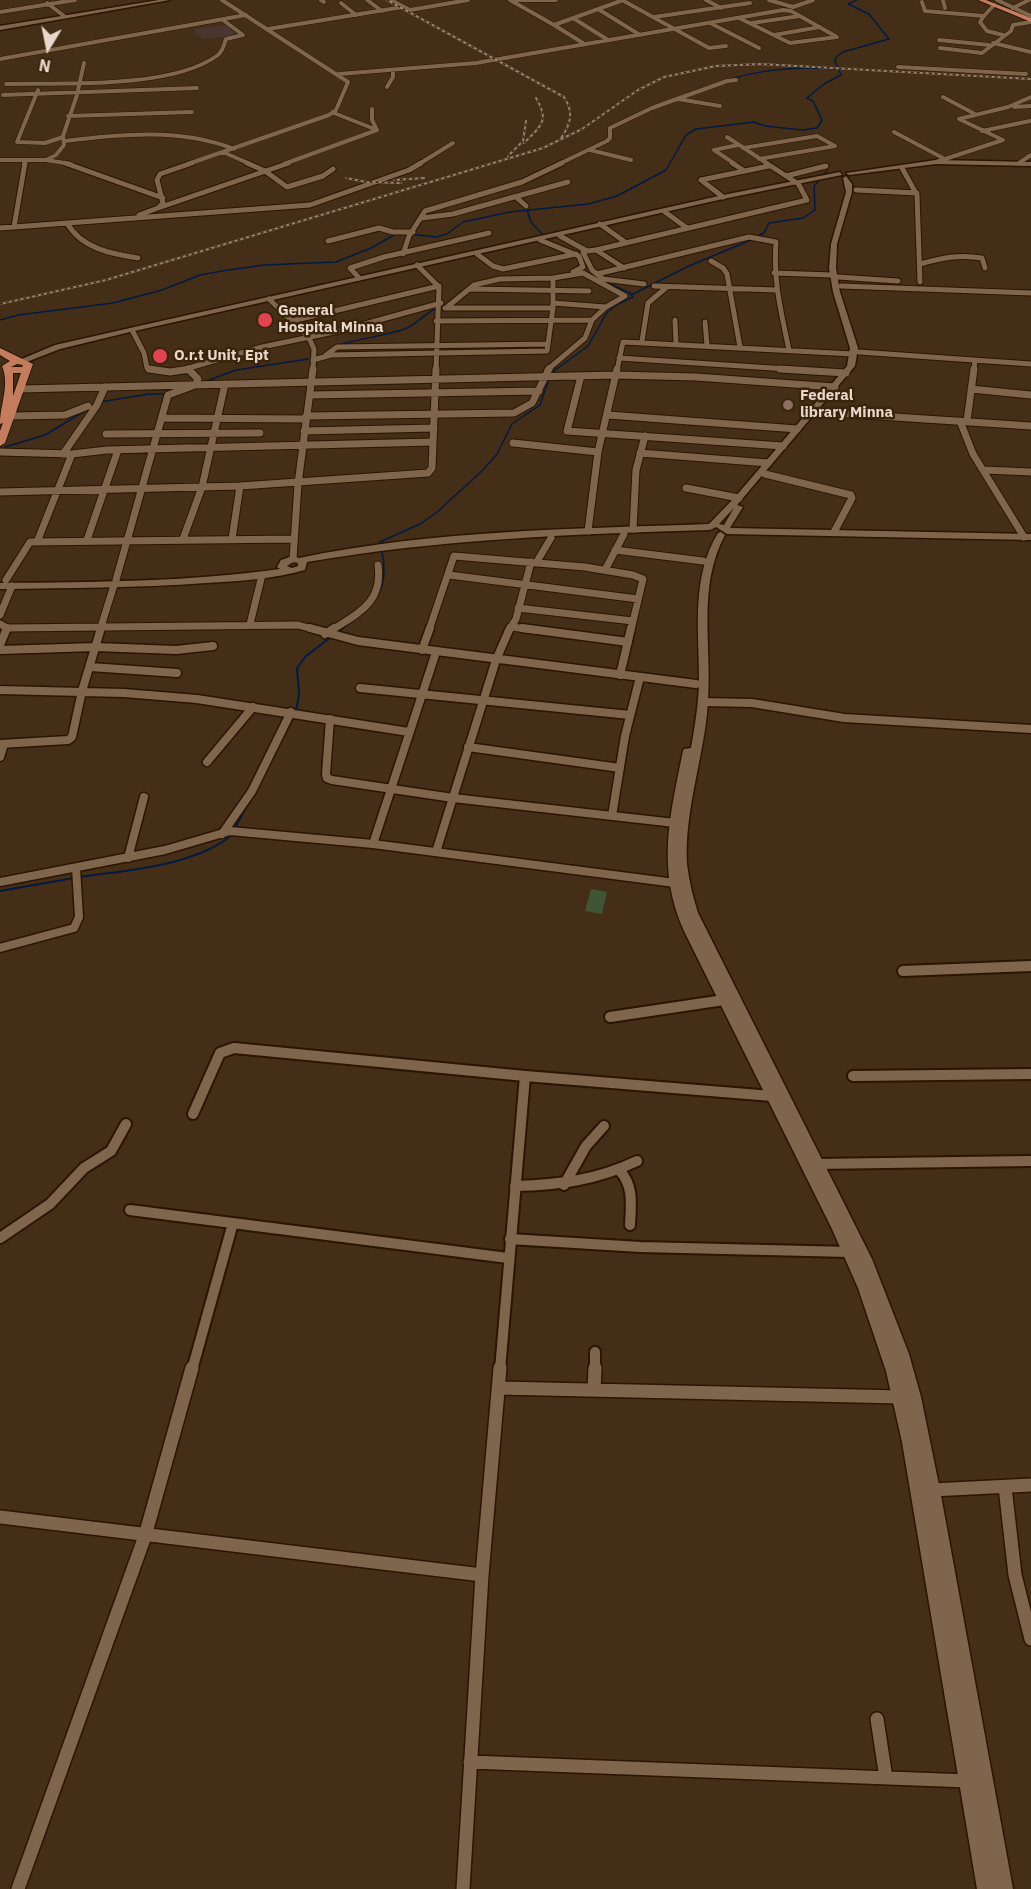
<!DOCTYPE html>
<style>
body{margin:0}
#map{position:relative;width:1031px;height:1889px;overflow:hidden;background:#452e17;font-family:"IBM Plex Sans",sans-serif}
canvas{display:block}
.north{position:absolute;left:18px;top:18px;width:60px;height:60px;-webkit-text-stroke:4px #3b240c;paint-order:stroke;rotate:190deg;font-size:16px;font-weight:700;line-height:24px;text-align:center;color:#e8d8cb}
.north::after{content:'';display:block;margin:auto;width:21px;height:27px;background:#e8d8cb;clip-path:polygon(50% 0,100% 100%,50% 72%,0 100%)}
</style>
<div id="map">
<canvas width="1031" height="1889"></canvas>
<div class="north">N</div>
</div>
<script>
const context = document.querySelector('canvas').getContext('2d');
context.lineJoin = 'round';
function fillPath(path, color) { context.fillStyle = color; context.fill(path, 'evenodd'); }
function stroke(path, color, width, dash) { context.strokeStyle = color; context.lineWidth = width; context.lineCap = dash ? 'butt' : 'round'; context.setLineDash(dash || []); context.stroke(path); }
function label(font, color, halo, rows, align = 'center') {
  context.font = font + ' "IBM Plex Sans",sans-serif'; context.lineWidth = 5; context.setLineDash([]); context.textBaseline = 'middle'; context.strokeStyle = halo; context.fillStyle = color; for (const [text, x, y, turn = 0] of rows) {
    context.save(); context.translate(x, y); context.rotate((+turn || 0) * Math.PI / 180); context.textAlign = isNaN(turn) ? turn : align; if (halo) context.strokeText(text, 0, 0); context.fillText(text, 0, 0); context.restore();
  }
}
fillPath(new Path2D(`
 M 227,25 L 241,35 L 204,39 L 196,34 L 194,29 Z`), '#493630');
fillPath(new Path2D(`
 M 591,889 L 607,892 L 602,914 L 585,911 Z`), '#405535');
stroke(new Path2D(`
 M 689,93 C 742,72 783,65 840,69
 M 527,210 L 531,222 L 543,235
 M 410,234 L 436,237 L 447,234 L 463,222 L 510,212 L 588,204 L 617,196 L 666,170 L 686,135 L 696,129 L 754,122 L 765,126 L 802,130 L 817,128 L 822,120 L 813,101 L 807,98 L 824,84 L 841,75 L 835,61 L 836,57 L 843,52 L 889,39 L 869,14 L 848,4 L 857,0
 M 756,237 L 764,233 L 769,223 L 803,218 L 815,210 L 814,186 L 827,171
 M 563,247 L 583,255
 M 631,295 L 689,266 L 751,240
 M 450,301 L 465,289
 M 0,320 L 18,315 L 113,303 L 162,290 L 200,275 L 228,270 L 264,265 L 336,262 L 371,248 L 396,234
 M 339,345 C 361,338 384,336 405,329 C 418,324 425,312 438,308
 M 201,383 L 236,370 L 308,359
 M 100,402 L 149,394 L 166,394
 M 5,447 L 45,435 L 88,409
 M 381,545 L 380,542 L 420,524 L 436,513 L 483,470 L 497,454 L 512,424 L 540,405 L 551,373 L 588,346 L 606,314 L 616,305 L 633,297 L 630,293 L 604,281
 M 364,612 C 384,594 387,577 382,551
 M 341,630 L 355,619`), '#001b43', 1.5);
stroke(new Path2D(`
 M 338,632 L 343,628
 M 296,712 L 299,694 L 297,668 L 306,656 L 331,637
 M 235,828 L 294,717
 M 80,877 C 127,870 196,866 233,834
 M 0,891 L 74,878`), '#001b43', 2);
const streetFar5 = new Path2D(`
 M 321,0 L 324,2
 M 367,0 L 382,11
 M 391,0 L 410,10 L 468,0
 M 510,0 L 554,25
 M 513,0 L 556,0
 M 622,0 L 709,48 L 726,46
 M 706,0 L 721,8
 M 769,0 L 793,7 L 813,0
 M 943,0 L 945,8
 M 997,0 L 1031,16
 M 922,2 L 925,11 L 984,16 L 994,5
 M 47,3 L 64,16
 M 341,3 L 356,15
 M 1013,8 L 1029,0
 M 598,9 L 640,35
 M 0,12 L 75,0
 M 984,16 L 980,22 L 987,31 L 1003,35
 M 654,17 L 750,3
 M 573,18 L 608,40
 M 739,18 L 790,43 L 837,37
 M 710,23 L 759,48
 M 752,23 L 800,16
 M 268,29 L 403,7
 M 774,35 L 820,27
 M 939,40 L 989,45
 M 583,43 L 554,25 L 623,0
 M 993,43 L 1031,52
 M 940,48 L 982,53 L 1011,31 L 1013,25 L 1031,22
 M 0,59 L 246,15
 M 898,67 L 1026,74
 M 339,74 L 476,63 L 783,10 L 791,11 L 837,37
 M 6,84 C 62,83 173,89 218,55 C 223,51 224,45 226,39 L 243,35 L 223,20
 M 387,87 L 393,77 L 393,70
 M 38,90 L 17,142 L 45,143 L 63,137
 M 3,95 L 197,88
 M 943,97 L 975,114
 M 678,99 L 720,106
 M 1014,107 L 1031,106
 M 372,109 L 372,120 L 377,130
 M 334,113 L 377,130
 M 68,116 L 192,112
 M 982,131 L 1030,121
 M 894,132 L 943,158
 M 727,137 L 768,164
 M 1003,140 L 959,119 L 1008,107 L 1031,97
 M 65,141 C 120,134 181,128 234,149
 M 743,148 L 817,136 L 835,146
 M 590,150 L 631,160
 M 714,150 L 735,164
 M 714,150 L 738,145
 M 223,152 L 250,164
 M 48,159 L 56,155 L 64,145 L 63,136 L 77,95 L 84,63
 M 759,159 L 835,146
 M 0,160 L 46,160 L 71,164
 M 936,162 L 1003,140
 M 1019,163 L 1031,155
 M 24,164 L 25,160
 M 188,164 L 329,115 L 336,110 L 348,82 L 222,0
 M 284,164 L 377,130
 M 419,164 L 453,143
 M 559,164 L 607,141 L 610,138 L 610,128 L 652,108 L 727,81 L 736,80`);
const streetFar4 = new Path2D(`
 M 65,163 L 163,198
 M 247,163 L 265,171 L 287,187 L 323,176 L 333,169
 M 732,163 L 743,170
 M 766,163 L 797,183
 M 902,168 L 917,195 L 920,282
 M 786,176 L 826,166
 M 701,180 L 769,166
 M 701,180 L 723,197
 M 856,190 L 917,193
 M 516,197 L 526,206
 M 158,208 L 289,163
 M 665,212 L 687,228
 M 139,215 L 158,208 L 163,203 L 157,180 L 160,174 L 192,163
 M 422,218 L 453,214 L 568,182
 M 67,223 C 81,248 111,254 138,258
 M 600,224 L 625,242
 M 14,227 L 25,163
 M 0,228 L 310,205 L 409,170 L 421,163
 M 560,236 L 587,251 L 596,250 L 807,200 L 799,185
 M 540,240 L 579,256 L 583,267 L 573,272
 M 328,241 L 379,228 L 393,232 L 413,232
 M 596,250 L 624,268
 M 587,251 L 583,252 L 592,270 L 603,279 L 644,284
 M 403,254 L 409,236 L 425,211 L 522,182 L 562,163
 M 477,254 L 493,266 L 503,269 L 576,254
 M 711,261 L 723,268 L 727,274 L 740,347
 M 920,264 C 941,258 960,254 982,258 L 985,268
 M 417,265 L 439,287 L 436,370
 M 774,273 L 832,275
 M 597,274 L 749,237 L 776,242 C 773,282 781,311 789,350
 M 838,277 L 898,281
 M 359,278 L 350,268 L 384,257 L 489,233
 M 654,286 L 776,290
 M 841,286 L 1031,293
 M 470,289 L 589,291
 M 269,299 L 309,338 L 314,349 L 313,370
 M 553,303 L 606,307
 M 445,308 L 553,308
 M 446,308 L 474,285 L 500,279 L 553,278 L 583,273 L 625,296 L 606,307 L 592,320 L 585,338 L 547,370
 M 675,320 L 676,343
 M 292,321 L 439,286
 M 436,321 L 592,320
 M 705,322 L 707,345
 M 133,332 L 144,353 L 147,368 L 153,370
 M 642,341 L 648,303 L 667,287
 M 859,352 L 1031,364
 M 326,355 L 337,347 L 548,344
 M 619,358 L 803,370
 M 313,360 L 331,355 L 547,351 L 553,308 L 553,278
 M 182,370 L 262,347 L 339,331 L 441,303
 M 617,370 L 623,342 L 853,354
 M 974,370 L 975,360`);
const streetFar3 = new Path2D(`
 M 149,369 L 170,372 L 190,369
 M 780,369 L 846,373
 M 581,376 L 567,431 L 783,446
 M 20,389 L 615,375 L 696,377 L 835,387
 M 971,389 L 1031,395
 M 310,395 L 539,391
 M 819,412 L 1031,426
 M 608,415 L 797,429
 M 11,416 L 65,415 L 88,406
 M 306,416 L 514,413 L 532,403 L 549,369
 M 162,418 L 306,419
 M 960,421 L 973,454 L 1024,537
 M 967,421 L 974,369
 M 304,431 L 434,428
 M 106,434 L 260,433
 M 513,443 L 598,452
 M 0,452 L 72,454 L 107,450 L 433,442
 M 640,453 L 768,463
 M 63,454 L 97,405 L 105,387
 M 984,470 L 1031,472
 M 765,474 L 851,495 L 852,498 L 834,532
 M 686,488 L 739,498
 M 0,492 L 240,486 L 428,473 L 432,468 L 436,369
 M 633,529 L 636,470 L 645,436
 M 588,531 L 598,452 L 617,369
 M 183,539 L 202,487 L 225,384
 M 232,539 L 240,486
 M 87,540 L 118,450
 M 37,542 L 72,454
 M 615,550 L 703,561
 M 293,559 L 298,484 L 313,369
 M 536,563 L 551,538
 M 605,570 L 624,534
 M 449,575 L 638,599
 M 6,580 L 30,542 L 294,539
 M 116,580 L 168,395 L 195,385 L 198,379 L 188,369
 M 518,608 L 633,621
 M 0,615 L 12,586
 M 0,624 L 7,628 L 298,625 L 316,630
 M 250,624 L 262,575
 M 512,627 L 534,630
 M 100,630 L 114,585
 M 332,630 C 360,612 383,602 378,565
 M 429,630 L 454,556 L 585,567 L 633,575 L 643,579 L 631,630
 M 509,630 L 516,619 L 531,562`);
const streetFar2 = new Path2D(`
 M 310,628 L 358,641 L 696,684
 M 522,628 L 628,642
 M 325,634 L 334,628
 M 0,645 L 7,628
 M 0,650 L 96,647 L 176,650 L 213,646
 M 422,650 L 430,628
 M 90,667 L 177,673
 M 620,675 L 631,628
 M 360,688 L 630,715
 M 0,690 L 124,693 L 197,699 L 409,732
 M 703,702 L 752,703 L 844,718 L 1031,729
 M 330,719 L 326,774 L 327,778 L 332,780 L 453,798 L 675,823
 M 0,744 L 68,740 L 72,737 L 82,691 L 101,628
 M 468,747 L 620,768
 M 0,757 L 4,744
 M 207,762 L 253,707
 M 612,816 L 625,736 L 640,677
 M 222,834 L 252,791 L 291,712
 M 373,844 L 436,652
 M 436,852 L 496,660 L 510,628
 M 128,858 L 144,797
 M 0,882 L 165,850 L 230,831 L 373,844 L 675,883
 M 0,948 L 74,928 L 79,917 L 76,868`);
const streetFar1 = new Path2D(`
 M 903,971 L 1031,966
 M 610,1017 L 724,1000
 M 853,1076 L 1031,1074
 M 193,1114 L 220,1053 L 234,1048 L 525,1076 L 772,1096
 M 814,1164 L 1031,1161
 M 619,1170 C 634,1185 631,1205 630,1225
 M 564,1185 L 586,1146 L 604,1126
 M 515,1186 C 559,1185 597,1180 637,1161
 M 130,1210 L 508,1258
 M 0,1238 L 50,1204 L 84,1168 L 111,1151 L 126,1124
 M 510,1239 L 640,1247 L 850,1252
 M 192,1370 L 233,1223
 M 500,1370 L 525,1076
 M 595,1370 L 595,1352`);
const street = new Path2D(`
 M 499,1388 L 901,1397
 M 594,1390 L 595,1368
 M 1005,1487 L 1015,1575 L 1031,1639
 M 932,1490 L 1031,1485
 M 0,1517 L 482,1575
 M 877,1719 L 886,1778
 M 470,1762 L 968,1781
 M 18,1889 L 145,1536 L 192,1368
 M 463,1889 L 482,1575 L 500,1368`);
const secondary = new Path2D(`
 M 159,0 L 170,0 L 0,30 L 0,26 Z
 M 936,160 L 1031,162 L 1031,166 L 936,164 L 849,175 L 846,173 Z
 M 840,172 L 842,175 L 723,199 L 130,332 L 60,349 L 24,363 L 17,361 L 55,345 L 130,328 L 723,195 Z
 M 846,176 L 852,184 L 852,192 L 837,244 L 836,268 L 840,292 L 858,348 L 855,366 L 737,505 L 743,507 L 730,528 L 1031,534 L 1031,540 L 727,534 L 716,527 L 710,530 C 575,534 441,539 307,562 L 305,570 C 274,579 239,581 206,583 C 137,588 69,588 0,589 L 0,583 C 94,582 187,582 280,569 L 277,567 L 281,560 L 293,556 L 299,558 C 433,530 572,529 709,524 L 736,496 L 847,366 L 850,348 L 833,292 L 829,268 L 831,244 L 846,192 L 843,178 ZM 734,508 L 724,525 L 719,524 ZM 293,562 L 298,563 L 298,566 L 292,568 L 287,566 Z
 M 721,532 L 725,535 C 697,587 712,644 708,701 C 705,755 684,809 687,864 C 689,881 693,897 698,913 L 872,1259 L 909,1354 L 921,1397 L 940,1490 L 1013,1889 L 977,1889 L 902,1442 L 886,1371 L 858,1288 L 832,1229 L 684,931 C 656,869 670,815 683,751 L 684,749 L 691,748 C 695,725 699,702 699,679 C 699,629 691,577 718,533 Z`);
const primary = new Path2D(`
 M 978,0 L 986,0 L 1031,18 L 1031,22 Z
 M 0,348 L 33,364 L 5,443 L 0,446 L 0,431 L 3,423 L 0,424 C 0,404 10,386 2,366 L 10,361 L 0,355 ZM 17,364 L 23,365 L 22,367 L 11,367 ZM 13,373 L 21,373 L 13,396 Z`);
stroke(streetFar5, '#2b1500', 5);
stroke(streetFar4, '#2b1500', 7);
stroke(streetFar3, '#2b1500', 9);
stroke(streetFar2, '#2b1500', 11);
stroke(streetFar1, '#2b1500', 14);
stroke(street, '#2b1500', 16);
stroke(secondary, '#2b1500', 3);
stroke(primary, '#2b1500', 2);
stroke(streetFar5, '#7f654c', 4);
stroke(streetFar4, '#7f654c', 5);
stroke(streetFar3, '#7f654c', 7);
stroke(streetFar2, '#7f654c', 8);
stroke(streetFar1, '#7f654c', 10);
stroke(street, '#7f654c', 13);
fillPath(secondary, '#7f654c');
fillPath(primary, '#c37c5e');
const rail = new Path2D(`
 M 387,0 L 564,97 C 574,112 571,124 561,138
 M 524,143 C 541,126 550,121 536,98
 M 508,156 L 523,141 L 526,121
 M 346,178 L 366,182 L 401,183
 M 394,180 L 424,178
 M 0,304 L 106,280 L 543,148 L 582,129 L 638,90 L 664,77 L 716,66 L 760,64 L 1031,79`);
stroke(rail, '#968270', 2);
stroke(rail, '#3b240c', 1.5, [3]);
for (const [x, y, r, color] of [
 [265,320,8,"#e0444e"],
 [160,356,8,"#e0444e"],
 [788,405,6,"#8d6e63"]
]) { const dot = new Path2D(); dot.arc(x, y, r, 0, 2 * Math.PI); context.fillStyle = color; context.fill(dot); stroke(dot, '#3b240c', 2); }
label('bold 15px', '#e8d8cb', '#3b240c', [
 ["General",278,311],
 ["Hospital Minna",278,328],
 ["O.r.t Unit, Ept",174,356],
 ["Federal",800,396],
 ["library Minna",800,413]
], 'left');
</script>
